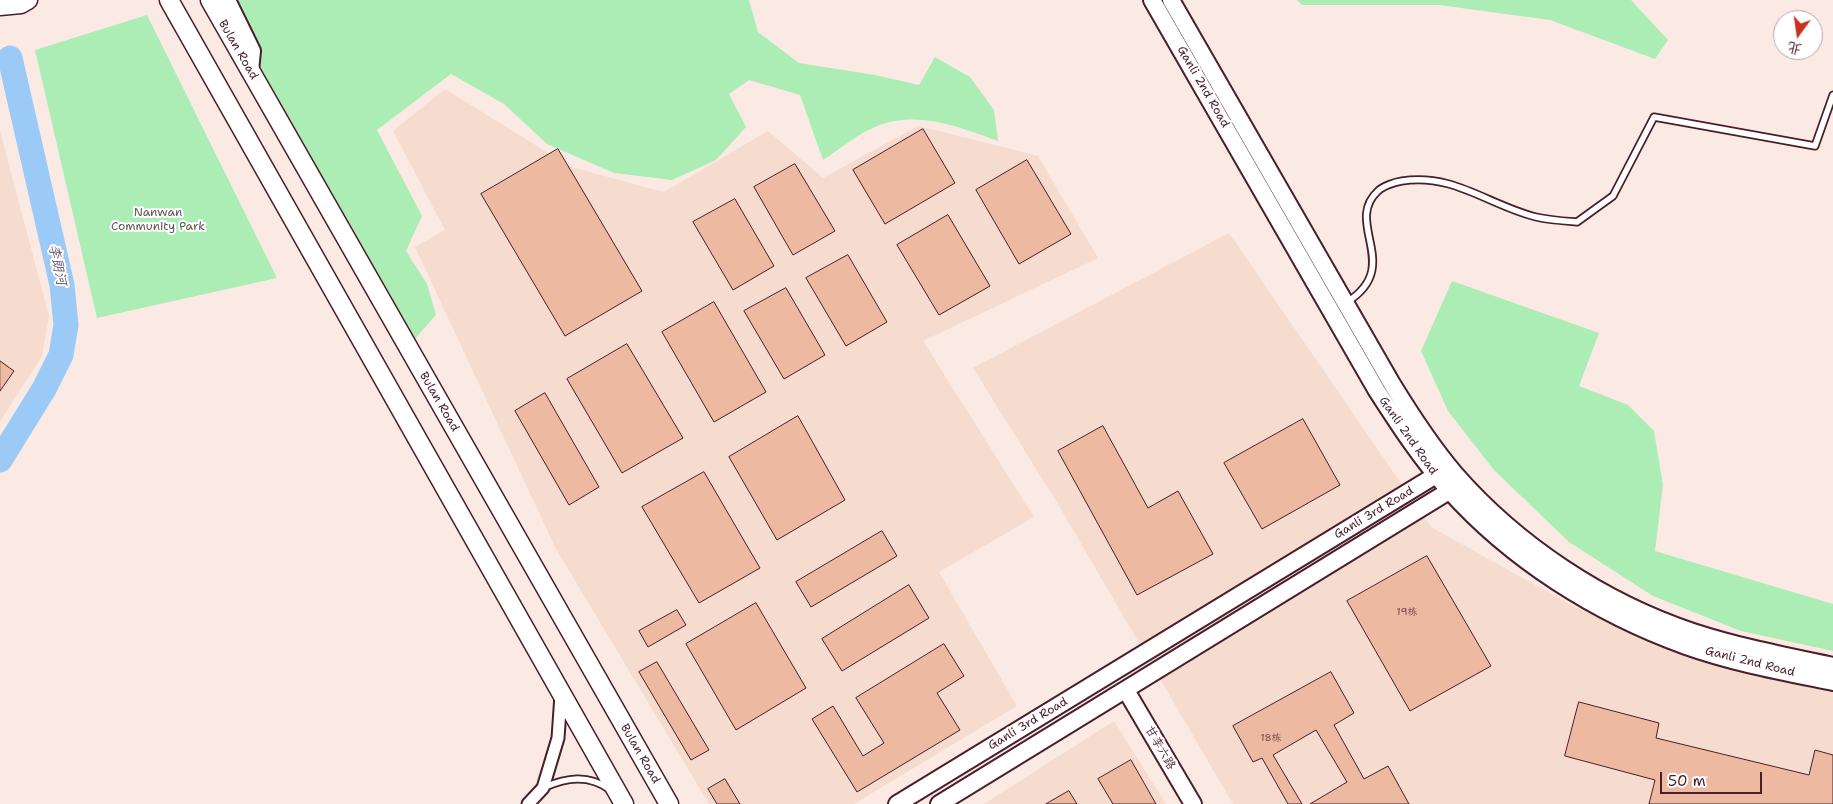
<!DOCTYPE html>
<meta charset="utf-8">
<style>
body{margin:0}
#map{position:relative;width:1833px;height:804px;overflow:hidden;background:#faeae3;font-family:"Shantell Sans","LXGW WenKai TC",sans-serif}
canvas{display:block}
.north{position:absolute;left:1773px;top:10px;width:50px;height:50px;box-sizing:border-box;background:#fff;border:1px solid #b7a5aa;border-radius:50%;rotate:194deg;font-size:14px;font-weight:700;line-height:20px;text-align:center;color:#4a1f2b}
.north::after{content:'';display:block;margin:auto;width:18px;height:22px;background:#c8321e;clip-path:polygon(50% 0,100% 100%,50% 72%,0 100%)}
.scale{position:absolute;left:1660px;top:772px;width:102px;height:22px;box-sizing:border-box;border:2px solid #4a1f2b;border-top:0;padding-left:6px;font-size:15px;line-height:18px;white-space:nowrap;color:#4a1f2b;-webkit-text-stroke:4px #fff;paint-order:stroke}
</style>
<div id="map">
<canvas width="1833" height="804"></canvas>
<div class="north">北</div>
<div class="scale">50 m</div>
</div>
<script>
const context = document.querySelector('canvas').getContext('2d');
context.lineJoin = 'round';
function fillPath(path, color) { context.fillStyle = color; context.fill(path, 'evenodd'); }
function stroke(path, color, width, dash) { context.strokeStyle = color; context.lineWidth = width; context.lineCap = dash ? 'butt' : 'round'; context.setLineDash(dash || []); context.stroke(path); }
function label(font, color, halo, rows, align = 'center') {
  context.font = font + ' "Shantell Sans","LXGW WenKai TC",sans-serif'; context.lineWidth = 4; context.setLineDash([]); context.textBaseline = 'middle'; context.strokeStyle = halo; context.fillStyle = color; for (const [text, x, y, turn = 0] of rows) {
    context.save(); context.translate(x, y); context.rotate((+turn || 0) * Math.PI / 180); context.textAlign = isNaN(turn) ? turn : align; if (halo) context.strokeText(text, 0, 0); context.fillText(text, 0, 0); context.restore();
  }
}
fillPath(new Path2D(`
 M 445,89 L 571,167 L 664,192 L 768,131 L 823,178 L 918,126 L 1038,156 L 1098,258 L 923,341 L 1034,517 L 939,572 L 1017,706 L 854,804 L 709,804 L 555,547 L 415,247 L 445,230 L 393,131 Z
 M 0,131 L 49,316 L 42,356 L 0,422 Z
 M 1229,233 L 1431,527 L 1573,606 L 1661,646 L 1833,688 L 1833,804 L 1233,804 L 1058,504 L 973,368 Z
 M 1114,721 L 1166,804 L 984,804 Z`), '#f6dbcf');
fillPath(new Path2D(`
 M 220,0 L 749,0 L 758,32 L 799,63 L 875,75 L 919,85 L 935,57 L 970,77 L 994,110 L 998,141 C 959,127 916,109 875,127 C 857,134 839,150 823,160 L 800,95 L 749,80 L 729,94 L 746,127 L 716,160 L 672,180 L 614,173 L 547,144 L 504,104 L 451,74 L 377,130 L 422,216 L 406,251 L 427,284 L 436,315 L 413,341 Z
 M 1297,0 L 1631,0 L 1668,40 L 1655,59 L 1550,20 L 1439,5 L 1302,5 Z
 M 147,15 L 277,278 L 97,318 L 35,50 Z
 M 1452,281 L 1599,333 L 1579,386 L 1628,405 L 1654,431 L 1663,485 L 1655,551 L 1833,604 L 1833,651 L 1741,631 L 1653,596 L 1569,542 L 1494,470 L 1448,411 L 1421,351 Z`), '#acedb6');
stroke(new Path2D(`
 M 0,460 L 44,389 L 61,355 L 66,325 L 62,285 L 10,58`), '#9ccaf7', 25);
const building = new Path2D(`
 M 923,129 L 955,183 L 885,224 L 853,170 Z
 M 558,149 L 642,291 L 565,336 L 481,194 Z
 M 1027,160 L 1071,234 L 1019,264 L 976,190 Z
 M 795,164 L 835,231 L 793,255 L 754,187 Z
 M 735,199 L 774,266 L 733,290 L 693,222 Z
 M 948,215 L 990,286 L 939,315 L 897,245 Z
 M 848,255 L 887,322 L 846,346 L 806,278 Z
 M 786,288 L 825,355 L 784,379 L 744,311 Z
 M 714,302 L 766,392 L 714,422 L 662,332 Z
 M 627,344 L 683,438 L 622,473 L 567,379 Z
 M 0,361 L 14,371 L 0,391 Z
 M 545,393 L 599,487 L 569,505 L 515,411 Z
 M 798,416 L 845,500 L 777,540 L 729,457 Z
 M 1303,419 L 1340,485 L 1262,529 L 1224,463 Z
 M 1103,426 L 1148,508 L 1178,491 L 1213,554 L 1137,595 L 1058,451 Z
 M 704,472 L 760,568 L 699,603 L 642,507 Z
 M 882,531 L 897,556 L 811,607 L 796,582 Z
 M 1427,556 L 1491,666 L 1410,711 L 1347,601 Z
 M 909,585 L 929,618 L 842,671 L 822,639 Z
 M 756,603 L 806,688 L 736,730 L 686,644 Z
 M 677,610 L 686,625 L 648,647 L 639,631 Z
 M 944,644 L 964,676 L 937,693 L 960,730 L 857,792 L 812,719 L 833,706 L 863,756 L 884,743 L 856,698 Z
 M 657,662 L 709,750 L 691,760 L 639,672 Z
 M 1331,672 L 1354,713 L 1334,725 L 1364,779 L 1388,766 L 1409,804 L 1310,804 L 1347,782 L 1316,730 L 1273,755 L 1302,804 L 1288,804 L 1262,758 L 1253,762 L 1233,726 Z
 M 1579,702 L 1659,723 L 1656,738 L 1809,775 L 1815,750 L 1833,755 L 1833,804 L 1649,804 L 1655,780 L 1565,756 Z
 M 1131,760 L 1156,804 L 1113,804 L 1098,779 Z
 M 725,779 L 740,804 L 717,804 L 708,789 Z
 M 1069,791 L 1077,804 L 1046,804 Z`);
fillPath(building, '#eeb9a1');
stroke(building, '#4a1f2b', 1);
const lane = new Path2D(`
 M 1347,302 C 1404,266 1343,223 1378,191 C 1383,186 1395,182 1402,181 C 1454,173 1488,205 1536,217 C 1549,220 1564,221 1577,222 L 1613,196 L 1654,117 L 1815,146 L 1833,95
 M 545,787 C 566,778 588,774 609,789`);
const street = new Path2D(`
 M 528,804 L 543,788 L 558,738 L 561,695`);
const secondary = new Path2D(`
 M 227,0 L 252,51 L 250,71
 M 1152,0 L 1377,391 C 1399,425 1421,459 1448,489 C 1511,560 1597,614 1686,646 C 1734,663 1784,672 1833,682
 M 1171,0 L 1392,384 C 1411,415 1431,446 1455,474 C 1517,545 1603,602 1693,632 C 1739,647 1786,656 1833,666
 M 1127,692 L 1193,804
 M 897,804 L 1436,475 L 1455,474 L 1449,491 L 939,804`);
const primary = new Path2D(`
 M 169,0 L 624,804
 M 210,0 L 669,804
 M 0,6 L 21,4 L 28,0`);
stroke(lane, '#4a1f2b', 9);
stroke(street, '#4a1f2b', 15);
stroke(secondary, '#4a1f2b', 20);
stroke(primary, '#4a1f2b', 21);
stroke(lane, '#fff', 5.5);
stroke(street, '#fff', 11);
stroke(secondary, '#fff', 16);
stroke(primary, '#fff', 18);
label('10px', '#734648', null, [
 ["19栋",1407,612],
 ["18栋",1271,738]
]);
label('12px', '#4a1f2b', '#fff', [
 ["Bulan Road",238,50,60],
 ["Ganli 2nd Road",1203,87,60],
 ["Bulan Road",439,402,60],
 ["Ganli 2nd Road",1408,436,55],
 ["Ganli 3rd Road",1374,513,-31],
 ["Ganli 2nd Road",1750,662,14],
 ["Ganli 3rd Road",1028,724,-31],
 ["甘李六路",1160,748,60],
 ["Bulan Road",640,754,60]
]);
label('12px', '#62524e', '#fff', [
 ["Nanwan",158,213],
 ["Community Park",158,227]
]);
label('italic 14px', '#635268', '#fff', [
 ["李朗河",57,265,78]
]);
</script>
